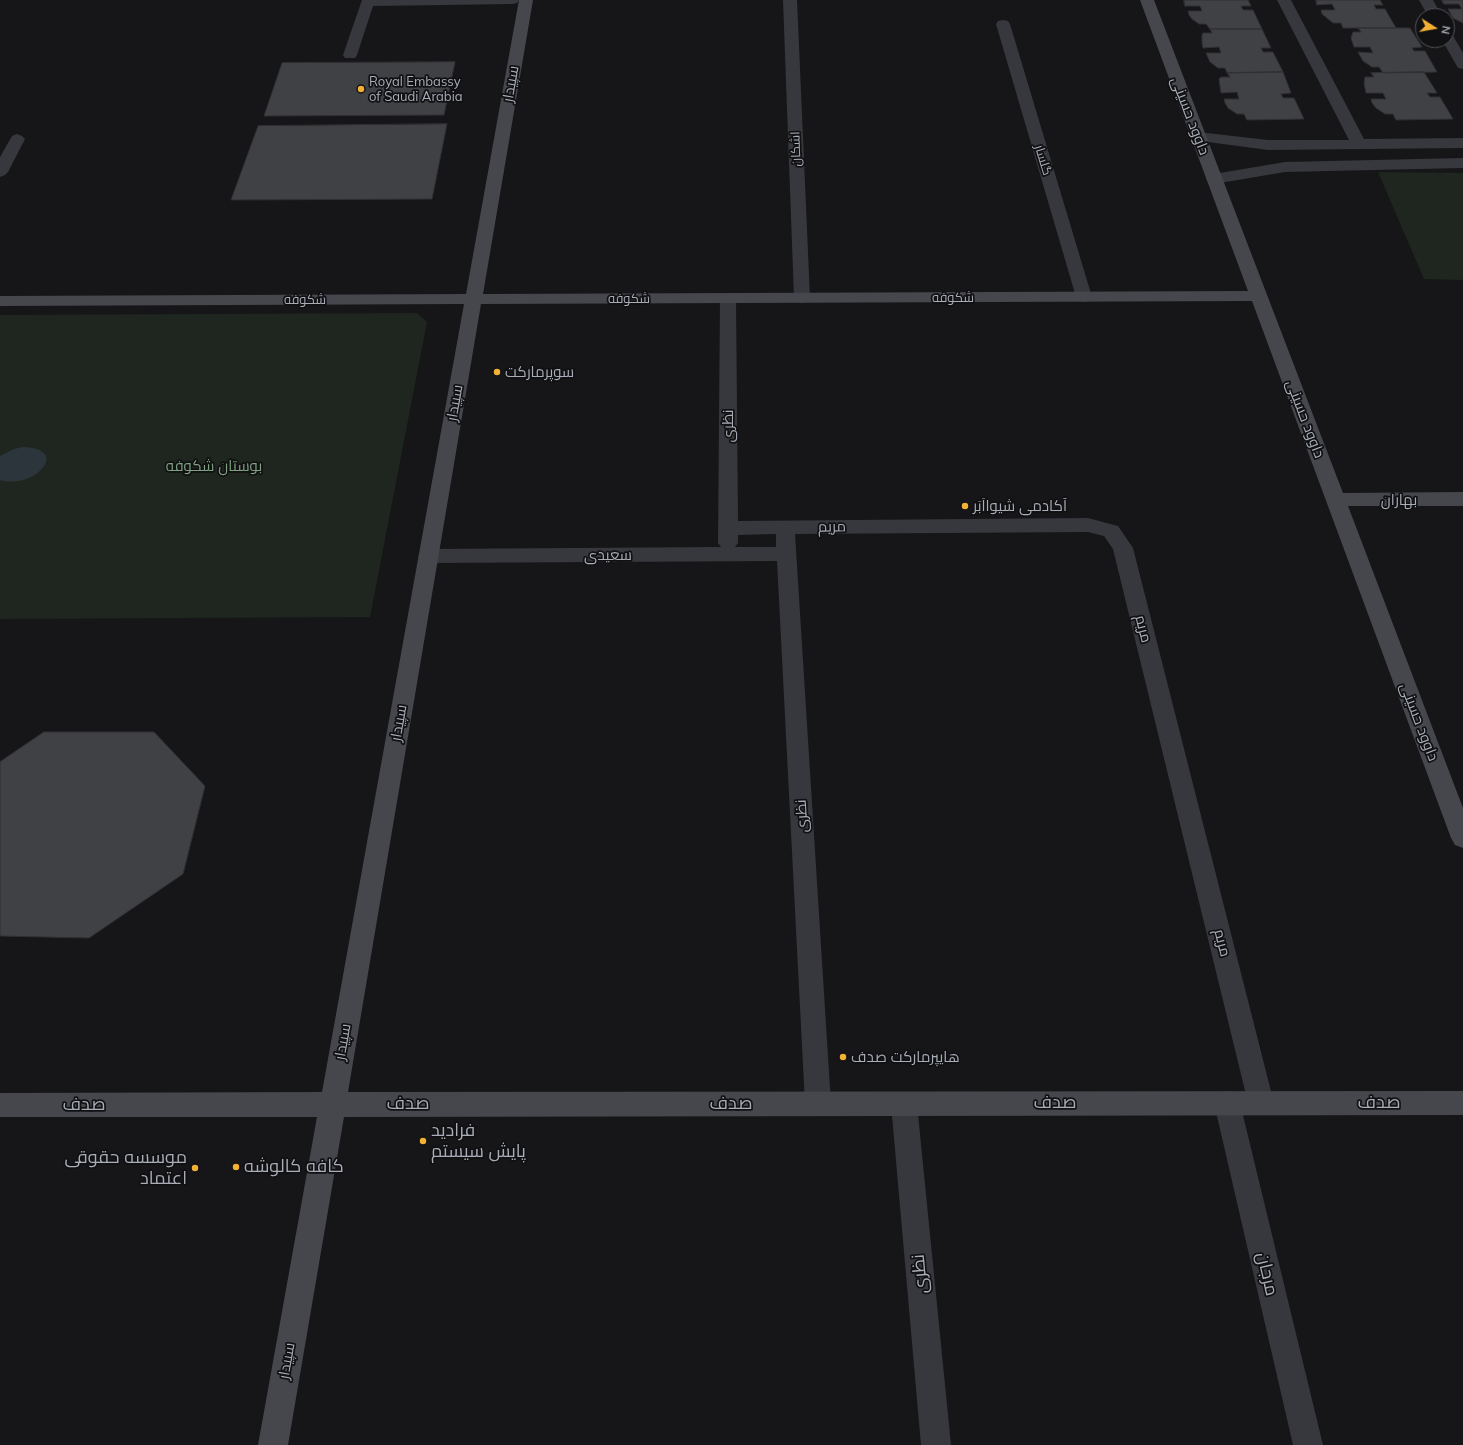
<!DOCTYPE html>
<meta charset="utf-8">
<style>
body{margin:0}
#map{position:relative;width:1463px;height:1445px;overflow:hidden;background:#161618;font-family:Mulish,sans-serif}
canvas{display:block}
.north{position:absolute;left:1415px;top:8px;width:40px;height:40px;box-sizing:border-box;background:#111113;border:1px solid #4d4f55;border-radius:50%;rotate:101deg;font-size:11px;font-weight:700;line-height:16px;text-align:center;color:#a8adb8}
.north::after{content:'';display:block;margin:auto;width:14px;height:18px;background:#f2b134;clip-path:polygon(50% 0,100% 100%,50% 72%,0 100%)}
</style>
<div id="map">
<canvas width="1463" height="1445"></canvas>
<div class="north">N</div>
</div>
<script>
const context = document.querySelector('canvas').getContext('2d');
context.lineJoin = 'round';
function fillPath(path, color) { context.fillStyle = color; context.fill(path, 'evenodd'); }
function stroke(path, color, width, dash) { context.strokeStyle = color; context.lineWidth = width; context.lineCap = dash ? 'butt' : 'round'; context.setLineDash(dash || []); context.stroke(path); }
function label(font, color, halo, rows, align = 'center') {
  context.font = font + ' Mulish,Cairo,sans-serif'; context.lineWidth = 3.5; context.setLineDash([]); context.textBaseline = 'middle'; context.strokeStyle = halo; context.fillStyle = color; for (const [text, x, y, turn = 0] of rows) {
    context.save(); context.translate(x, y); context.rotate((+turn || 0) * Math.PI / 180); context.textAlign = isNaN(turn) ? turn : align; if (halo) context.strokeText(text, 0, 0); context.fillText(text, 0, 0); context.restore();
  }
}
fillPath(new Path2D(`
 M 1378,172 L 1463,173 L 1463,280 L 1424,279 Z
 M 417,313 L 427,322 L 370,617 L 0,619 L 0,315 Z`), '#1e261f');
fillPath(new Path2D(`
 M 23,447 C 72,449 34,490 0,480 L 0,456 L 14,449 Z`), '#2c353c');
const building = new Path2D(`
 M 1184,0 L 1248,0 L 1251,6 L 1241,6 L 1243,10 L 1253,10 L 1262,29 L 1210,29 L 1206,24 L 1199,24 L 1192,19 L 1189,15 L 1188,11 L 1202,11 L 1200,6 L 1185,6 Z
 M 1316,0 L 1380,0 L 1383,5 L 1374,5 L 1376,9 L 1385,9 L 1396,28 L 1343,28 L 1341,23 L 1333,23 L 1322,14 L 1321,10 L 1335,10 L 1332,4 L 1317,5 Z
 M 1442,0 L 1463,0 L 1463,23 L 1453,18 L 1448,9 L 1462,9 L 1459,4 L 1444,4 Z
 M 1358,28 L 1410,28 L 1422,47 L 1412,48 L 1414,51 L 1425,51 L 1437,72 L 1383,73 L 1379,67 L 1372,67 L 1363,61 L 1358,52 L 1373,53 L 1370,47 L 1354,47 L 1351,38 L 1353,32 L 1361,32 Z
 M 1210,29 L 1262,29 L 1271,48 L 1261,48 L 1263,52 L 1273,52 L 1283,72 L 1227,73 L 1225,68 L 1218,68 L 1210,62 L 1206,53 L 1221,53 L 1219,47 L 1203,48 L 1202,43 L 1202,35 L 1203,33 L 1212,33 Z
 M 455,62 L 444,115 L 264,116 L 282,63 Z
 M 1283,72 L 1291,93 L 1281,94 L 1283,98 L 1294,98 L 1304,119 L 1247,120 L 1244,114 L 1237,114 L 1228,108 L 1225,103 L 1224,99 L 1239,99 L 1237,92 L 1221,93 L 1219,79 L 1221,77 L 1230,77 L 1227,73 Z
 M 1424,72 L 1437,93 L 1427,93 L 1430,97 L 1440,97 L 1453,119 L 1396,120 L 1393,114 L 1385,114 L 1376,108 L 1372,103 L 1371,99 L 1386,99 L 1383,93 L 1366,93 L 1364,83 L 1365,77 L 1374,77 L 1371,73 Z
 M 447,124 L 432,199 L 231,200 L 258,126 Z
 M 44,732 L 154,732 L 205,786 L 183,874 L 89,938 L 0,936 L 0,762 Z`);
fillPath(building, '#404145');
stroke(building, '#303034', 1);
fillPath(new Path2D(`
 M 362,0 L 519,0 L 517,3 L 512,4 L 373,6 L 357,55 L 355,58 L 345,58 L 343,55 Z
 M 783,0 L 797,0 L 810,298 L 808,302 L 802,303 L 796,302 L 794,298 Z
 M 1277,0 L 1291,0 L 1364,139 L 1463,138 L 1463,148 L 1268,150 L 1193,140 L 1190,137 L 1193,134 L 1198,132 L 1268,140 L 1349,140 Z
 M 1419,0 L 1433,0 L 1442,16 L 1428,16 Z
 M 1003,20 L 1008,21 L 1010,24 L 1092,297 L 1090,301 L 1084,302 L 1078,301 L 1076,297 L 996,24 L 998,21 Z
 M 1447,33 L 1452,34 L 1463,53 L 1463,69 L 1458,68 L 1442,40 L 1447,40 Z
 M 17,134 L 22,136 L 25,139 L 8,172 L 5,175 L 0,177 L 0,157 L 12,136 Z
 M 1463,158 L 1463,168 L 1285,172 L 1214,184 L 1208,182 L 1206,179 L 1208,176 L 1214,174 L 1285,162 Z
 M 728,293 L 734,294 L 736,298 L 738,521 L 1088,518 L 1118,526 L 1133,548 L 1274,1103 L 1270,1112 L 1261,1115 L 1252,1112 L 1248,1103 L 1113,549 L 1104,536 L 1088,532 L 795,534 L 831,1104 L 827,1113 L 818,1116 L 809,1113 L 805,1104 L 777,561 L 428,563 L 421,561 L 418,556 L 421,551 L 428,549 L 721,547 L 718,543 L 720,298 L 722,294 ZM 776,534 L 776,547 L 735,547 L 738,543 L 738,535 Z
 M 1227,1091 L 1236,1094 L 1240,1103 L 1323,1445 L 1293,1445 L 1214,1103 L 1218,1094 Z
 M 904,1092 L 913,1095 L 917,1104 L 951,1445 L 921,1445 L 891,1104 L 895,1095 Z`), '#37383d');
fillPath(new Path2D(`
 M 519,0 L 533,0 L 483,294 L 1248,291 L 1140,0 L 1154,0 L 1343,493 L 1463,492 L 1463,506 L 1348,506 L 1463,808 L 1463,848 L 1455,845 L 1451,838 L 1252,301 L 481,304 L 348,1092 L 1463,1091 L 1463,1115 L 344,1117 L 288,1445 L 258,1445 L 317,1117 L 0,1117 L 0,1093 L 322,1092 L 464,304 L 0,306 L 0,296 L 466,294 Z`), '#45474d');
for (const [x, y, r, color] of [
 [361,89,4,"#f2b134"],
 [497,372,4,"#f2b134"],
 [965,506,4,"#f2b134"],
 [843,1057,4,"#f2b134"],
 [423,1141,4,"#f2b134"],
 [236,1167,4,"#f2b134"],
 [195,1168,4,"#f2b134"]
]) { const dot = new Path2D(); dot.arc(x, y, r, 0, 2 * Math.PI); context.fillStyle = color; context.fill(dot); stroke(dot, '#111113', 1.5); }
label('13px', '#a8adb8', '#111113', [
 ["Royal Embassy",369,82],
 ["of Saudi Arabia",369,97]
], 'left');
label('13px', '#a8adb8', '#111113', [
 ["اشکان",796,149,-92],
 ["گلسار",1043,160,73],
 ["شکوفه",953,298],
 ["شکوفه",629,299],
 ["شکوفه",305,300]
]);
label('15px', '#a8adb8', '#111113', [
 ["سپیدار",511,84,-80],
 ["داوود حسینی",1190,116,69],
 ["سپیدار",455,403,-80],
 ["داوود حسینی",1305,419,69],
 ["نظری",728,426,-90],
 ["بهاران",1399,500],
 ["مریم",832,527,-1],
 ["سعیدی",608,555],
 ["مریم",1143,629,76],
 ["داوود حسینی",1419,722,69],
 ["سپیدار",399,723,-80],
 ["نظری",802,816,-93],
 ["مریم",1222,943,76],
 ["سپیدار",343,1042,-80],
 ["سپیدار",287,1361,-80]
]);
label('15px', '#a8adb8', '#111113', [
 ["سوپرمارکت",505,372],
 ["آکادمی شیوااَبَر",973,506],
 ["هایپرمارکت صدف",851,1057]
], 'left');
label('15px', '#7fa381', '#111113', [
 ["بوستان شکوفه",214,466]
]);
label('18px', '#a8adb8', '#111113', [
 ["صدف",1055,1103],
 ["صدف",1379,1103],
 ["صدف",408,1104],
 ["صدف",731,1104],
 ["صدف",84,1105],
 ["نظری",920,1274,-95],
 ["مرجان",1267,1274,77]
]);
label('18px', '#a8adb8', '#111113', [
 ["فرادید",431,1131],
 ["پایش سیستم",431,1152],
 ["موسسه حقوقی",187,1158,"right"],
 ["اعتماد",187,1179,"right"],
 ["کافه کالوشه",244,1167]
], 'left');
</script>
